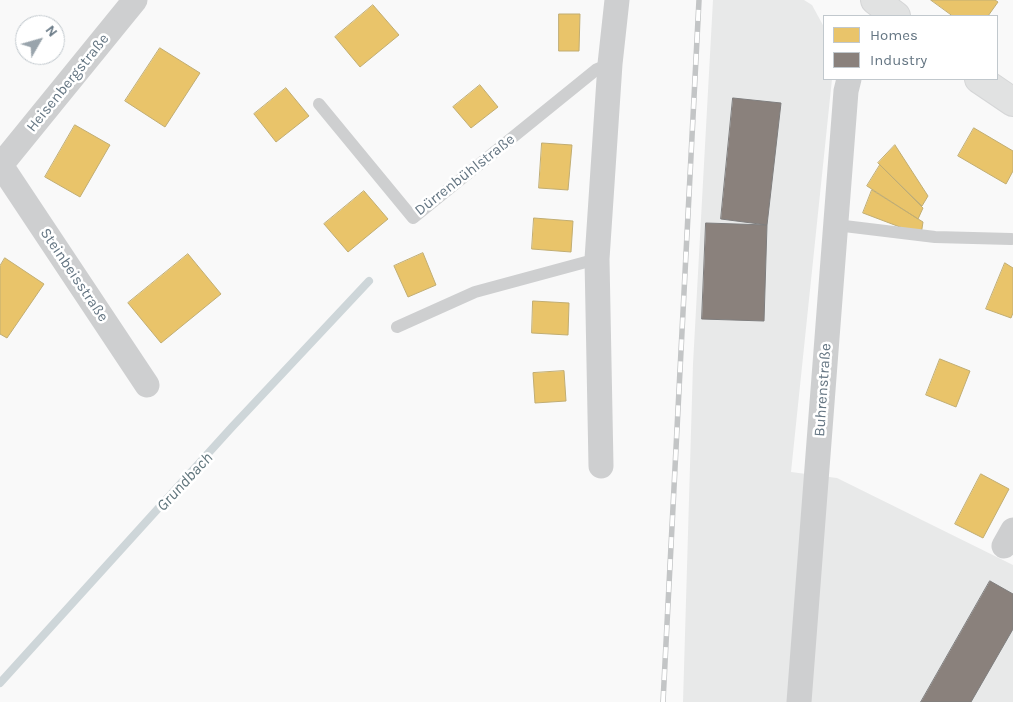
<!DOCTYPE html>
<meta charset="utf-8">
<style>
body{margin:0}
#map{position:relative;width:1013px;height:702px;overflow:hidden;background:#f9f9f9;font-family:Karla,sans-serif}
canvas{display:block}
.legend{position:absolute;left:823px;top:15px;width:175px;height:65px;box-sizing:border-box;background:#fff;border:1px solid #c1c8cd;margin:0;padding:6px 9px;list-style:none;font-size:15px;color:#657683}
.legend li{display:flex;align-items:center;gap:10px;height:25px}
.legend b{width:25px;border:1px solid #c1c8cd}
.north{position:absolute;left:15px;top:15px;width:50px;height:50px;box-sizing:border-box;background:#fff;border:1px solid #c1c8cd;border-radius:50%;rotate:52deg;font-size:14px;font-weight:700;line-height:20px;text-align:center;color:#657683}
.north::after{content:'';display:block;margin:auto;width:18px;height:22px;background:#99a4ac;clip-path:polygon(50% 0,100% 100%,50% 72%,0 100%)}
</style>
<div id="map">
<canvas width="1013" height="702"></canvas>
<ul class="legend">
<li><b style="height:14px;background:#e9c46a"></b>Homes</li>
<li><b style="height:14px;background:#8a817c"></b>Industry</li>
</ul>
<div class="north">N</div>
</div>
<script>
const context = document.querySelector('canvas').getContext('2d');
context.lineJoin = 'round';
function fillPath(path, color) { context.fillStyle = color; context.fill(path, 'evenodd'); }
function stroke(path, color, width, dash) { context.strokeStyle = color; context.lineWidth = width; context.lineCap = dash ? 'butt' : 'round'; context.setLineDash(dash || []); context.stroke(path); }
function label(font, color, halo, rows, align = 'center') {
  context.font = font + ' Karla,sans-serif'; context.lineWidth = 5; context.setLineDash([]); context.textBaseline = 'middle'; context.strokeStyle = halo; context.fillStyle = color; for (const [text, x, y, turn = 0] of rows) {
    context.save(); context.translate(x, y); context.rotate((+turn || 0) * Math.PI / 180); context.textAlign = isNaN(turn) ? turn : align; if (halo) context.strokeText(text, 0, 0); context.fillText(text, 0, 0); context.restore();
  }
}
fillPath(new Path2D(`
 M 713,0 L 804,0 L 812,5 L 824,27 L 824,79 L 832,79 L 791,472 L 837,478 L 1013,565 L 1013,702 L 683,702 L 693,364 Z`), '#e8e9e9');
const homes = new Path2D(`
 M 931,0 L 995,0 L 998,2 L 988,16 L 953,16 Z
 M 373,5 L 399,35 L 360,67 L 335,37 Z
 M 559,14 L 580,14 L 579,51 L 559,51 Z
 M 160,48 L 200,73 L 165,127 L 125,101 Z
 M 480,85 L 498,107 L 471,128 L 453,107 Z
 M 286,88 L 309,116 L 276,142 L 254,114 Z
 M 75,125 L 110,145 L 80,197 L 45,177 Z
 M 974,128 L 1013,151 L 1013,171 L 1006,184 L 958,156 Z
 M 542,143 L 572,145 L 568,190 L 539,188 Z
 M 895,145 L 928,196 L 922,206 L 878,163 Z
 M 880,165 L 923,208 L 918,219 L 867,186 Z
 M 872,190 L 923,222 L 921,235 L 863,213 Z
 M 364,191 L 388,219 L 348,252 L 324,224 Z
 M 534,218 L 573,221 L 571,252 L 532,249 Z
 M 423,253 L 436,285 L 408,297 L 394,266 Z
 M 188,254 L 221,294 L 161,343 L 128,303 Z
 M 5,258 L 44,284 L 7,338 L 0,334 L 0,266 Z
 M 1005,263 L 1013,268 L 1013,313 L 1011,318 L 986,309 Z
 M 533,301 L 569,303 L 568,335 L 532,333 Z
 M 940,359 L 970,371 L 956,407 L 926,395 Z
 M 564,371 L 566,401 L 535,403 L 533,373 Z
 M 981,474 L 1009,489 L 983,538 L 955,524 Z`);
fillPath(homes, '#e9c46a');
stroke(homes, '#c1ad72', 1);
const industry = new Path2D(`
 M 733,98 L 781,103 L 767,225 L 721,219 Z
 M 706,223 L 767,225 L 764,321 L 702,319 Z
 M 990,581 L 1013,594 L 1013,629 L 971,702 L 921,702 Z`);
fillPath(industry, '#8a817c');
stroke(industry, '#7f7e7e', 1);
stroke(new Path2D(`
 M 0,683 L 232,427 L 369,281`), '#ced6d9', 8);
const secondary = new Path2D(`
 M 875,0 L 896,16
 M 979,79 L 1013,102`);
stroke(secondary, '#d5d6d7', 30);
stroke(new Path2D(`
 M 319,104 L 413,218 L 597,69 L 610,64
 M 836,225 L 935,237 L 1011,239
 M 397,327 L 475,292 L 597,259`), '#cecfd0', 12);
stroke(new Path2D(`
 M 0,164 L 147,385
 M 0,166 L 135,0
 M 601,466 L 597,259 L 610,64 L 617,0
 M 1004,546 L 1013,530
 M 799,702 L 846,91 L 849,79`), '#cecfd0', 25);
stroke(secondary, '#e1e2e2', 28);
const rail = new Path2D(`
 M 663,702 L 699,0`);
stroke(rail, '#c3c5c6', 5.5);
stroke(rail, '#fff', 4, [11]);
label('15px', '#657683', '#fff', [
 ["Heisenbergstraße",68,83,-51],
 ["Dürrenbühlstraße",465,175,-38],
 ["Steinbeisstraße",74,275,56],
 ["Buhrenstraße",823,390,-86]
]);
label('italic 16px', '#60757c', '#fff', [
 ["Grundbach",185,482,-47]
]);
</script>
